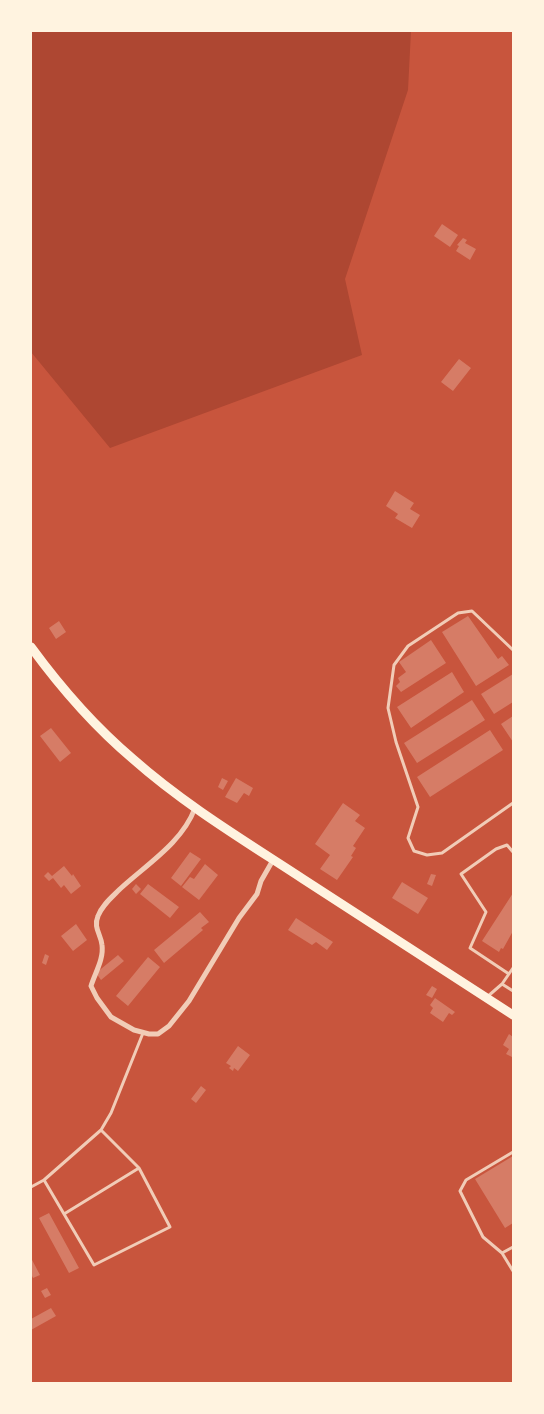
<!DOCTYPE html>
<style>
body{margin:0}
#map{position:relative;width:544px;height:1414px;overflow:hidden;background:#c8553d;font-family:Signika,sans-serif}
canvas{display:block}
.frame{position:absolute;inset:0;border:32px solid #fff3e0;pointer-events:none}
</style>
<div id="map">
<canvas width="544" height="1414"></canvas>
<div class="frame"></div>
</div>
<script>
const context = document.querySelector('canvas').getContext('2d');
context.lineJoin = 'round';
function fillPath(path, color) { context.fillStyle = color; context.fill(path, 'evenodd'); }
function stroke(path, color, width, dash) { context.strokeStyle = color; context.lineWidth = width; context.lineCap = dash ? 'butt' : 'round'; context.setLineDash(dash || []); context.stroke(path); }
fillPath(new Path2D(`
 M 31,31 L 411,31 L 408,90 L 345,279 L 362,355 L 110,448 L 31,352 Z`), '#ae4732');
fillPath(new Path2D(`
 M 442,224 L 458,235 L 450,247 L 434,236 Z
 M 463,238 L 467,240 L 465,243 L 476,249 L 470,260 L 456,251 L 459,246 L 457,245 Z
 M 459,359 L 471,368 L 453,391 L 441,382 Z
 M 395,491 L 414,503 L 410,509 L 420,515 L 412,528 L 395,518 L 398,514 L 386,506 Z
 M 468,616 L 498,659 L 502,656 L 509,665 L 476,686 L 442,632 Z
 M 59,621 L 66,632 L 56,639 L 49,628 Z
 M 431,640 L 446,663 L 401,692 L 396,686 L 400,682 L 398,678 L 406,672 L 399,662 Z
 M 452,672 L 464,692 L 411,728 L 397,707 Z
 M 513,674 L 513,702 L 494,714 L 481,694 Z
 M 472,700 L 485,720 L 417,763 L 404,743 Z
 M 513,716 L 513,742 L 501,724 Z
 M 51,728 L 71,753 L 60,762 L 40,736 Z
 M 490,730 L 503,750 L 430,797 L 417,777 Z
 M 222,778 L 228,781 L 223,790 L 218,787 Z
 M 236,778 L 253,788 L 249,796 L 244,793 L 237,803 L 225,797 Z
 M 343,803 L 360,815 L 355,821 L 365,828 L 353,846 L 356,848 L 351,856 L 353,857 L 337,880 L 320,869 L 330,855 L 315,844 Z
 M 190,852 L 201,859 L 181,886 L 171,878 Z
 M 205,864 L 218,875 L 199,900 L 182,887 L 190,877 L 194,879 Z
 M 64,866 L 72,876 L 73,874 L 81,886 L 71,894 L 64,885 L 61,888 L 53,878 L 49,881 L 44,876 L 48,872 L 52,876 Z
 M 431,874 L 436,875 L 432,886 L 427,884 Z
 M 402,882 L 428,898 L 418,914 L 392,898 Z
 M 136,884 L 141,889 L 136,894 L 132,889 Z
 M 148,884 L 179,907 L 170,918 L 140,894 Z
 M 513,893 L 513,931 L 503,949 L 501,948 L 499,952 L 482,941 Z
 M 200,912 L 209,922 L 201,928 L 203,930 L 164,963 L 154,950 Z
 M 296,918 L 333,942 L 327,950 L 316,942 L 312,945 L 288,930 Z
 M 76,924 L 87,940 L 73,951 L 61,936 Z
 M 45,954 L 49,956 L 46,965 L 42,963 Z
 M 118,955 L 124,961 L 101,980 L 96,973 Z
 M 148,957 L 160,967 L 128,1006 L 116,996 Z
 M 432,986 L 437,989 L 432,998 L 426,995 Z
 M 435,998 L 455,1012 L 452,1015 L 449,1013 L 443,1022 L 430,1013 L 433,1008 L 430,1005 Z
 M 509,1034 L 513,1037 L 512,1057 L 506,1054 L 509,1049 L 503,1045 Z
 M 238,1046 L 250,1055 L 238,1071 L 234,1068 L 233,1071 L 229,1068 L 231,1066 L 226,1063 Z
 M 201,1086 L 206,1090 L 196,1103 L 191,1099 Z
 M 513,1156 L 513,1223 L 505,1228 L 475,1179 Z
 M 49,1213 L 79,1268 L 69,1273 L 39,1218 Z
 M 31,1258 L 40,1275 L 33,1278 L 31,1274 Z
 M 47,1288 L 51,1295 L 45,1298 L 41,1291 Z
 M 51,1308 L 56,1316 L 31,1330 L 31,1319 Z`), '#d67c66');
stroke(new Path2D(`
 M 513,650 L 472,611 L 458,613 L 408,646 L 394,665 L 388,708 L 396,742 L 418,807 L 408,838 L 414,851 L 427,855 L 442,853 L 513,803
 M 509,974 L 470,948 L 486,912 L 461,874 L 496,849 L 507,845 L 513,852
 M 502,984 L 513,968
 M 487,997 L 502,984 L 513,991
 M 513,1152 L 466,1180 L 460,1191 L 483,1237 L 502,1253 L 513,1247
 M 44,1180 L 94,1265 L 170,1227 L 139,1168 L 101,1130
 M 31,1187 L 44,1180 L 101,1130 L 111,1113 L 143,1033
 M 64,1214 L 139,1168
 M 502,1253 L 513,1271`), '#f1ccb7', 3);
stroke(new Path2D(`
 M 195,808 C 182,843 147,864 120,889 C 112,897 102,905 98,916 C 93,928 101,934 102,945 C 104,959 95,973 91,986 L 97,998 L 111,1017 L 134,1030 L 149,1034 L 158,1034 L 169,1026 L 189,1001 L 239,918 L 257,894 L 261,881 L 273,860`), '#f1ccb7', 5);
stroke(new Path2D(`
 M 31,647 C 61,688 94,726 133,759 C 185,805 245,841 303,879 C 373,925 443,970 513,1015`), '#fff3e0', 9);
</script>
